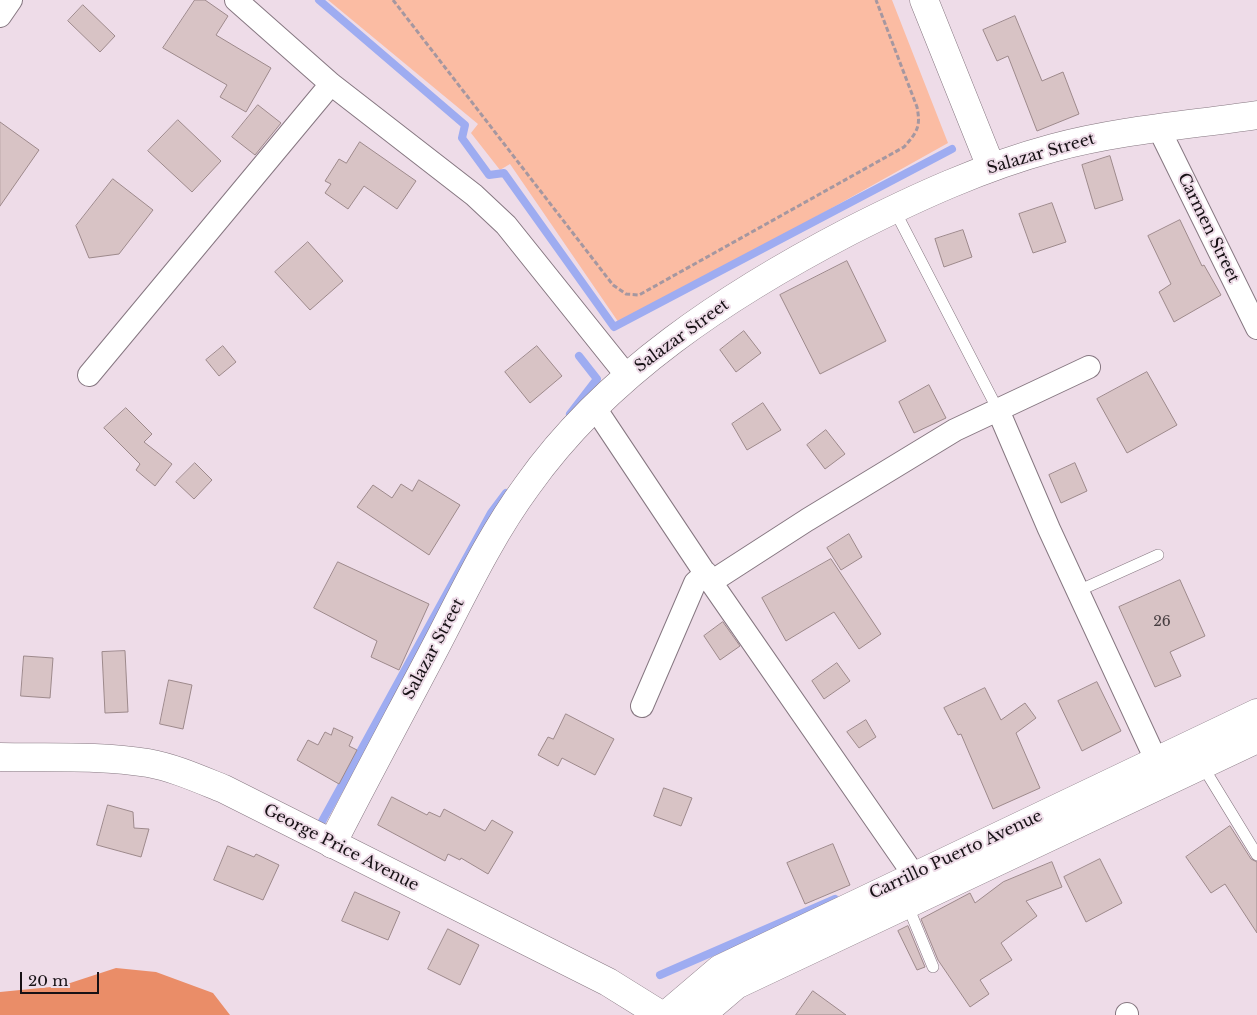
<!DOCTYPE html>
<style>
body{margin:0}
#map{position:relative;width:1257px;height:1015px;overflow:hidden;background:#eedce8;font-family:"Libre Baskerville",serif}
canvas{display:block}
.scale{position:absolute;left:20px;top:972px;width:79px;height:22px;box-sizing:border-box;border:2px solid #171115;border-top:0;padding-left:6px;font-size:15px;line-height:18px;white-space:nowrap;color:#171115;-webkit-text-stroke:4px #eedce8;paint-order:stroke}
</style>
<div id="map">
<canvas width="1257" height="1015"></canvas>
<div class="scale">20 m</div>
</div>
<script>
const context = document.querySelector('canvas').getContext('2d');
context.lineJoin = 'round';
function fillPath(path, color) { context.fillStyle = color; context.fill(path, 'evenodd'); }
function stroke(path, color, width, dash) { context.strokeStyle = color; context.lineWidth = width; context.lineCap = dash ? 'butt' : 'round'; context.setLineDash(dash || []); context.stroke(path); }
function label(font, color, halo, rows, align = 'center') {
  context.font = font + ' "Libre Baskerville",serif'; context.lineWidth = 4; context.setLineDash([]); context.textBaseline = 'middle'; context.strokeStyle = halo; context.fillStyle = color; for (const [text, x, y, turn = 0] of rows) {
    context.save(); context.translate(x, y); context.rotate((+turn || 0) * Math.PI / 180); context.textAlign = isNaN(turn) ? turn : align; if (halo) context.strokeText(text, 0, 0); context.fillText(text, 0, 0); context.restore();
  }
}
fillPath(new Path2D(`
 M 328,0 L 892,0 L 948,143 L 621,326 L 510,164 L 500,170 L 471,133 L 478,124 Z`), '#fbbca3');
fillPath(new Path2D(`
 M 116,968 L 156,972 L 213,993 L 230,1015 L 0,1015 L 0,992 L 61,986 Z`), '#ea8d68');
stroke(new Path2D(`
 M 319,0 L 465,125 L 462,138 L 489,175 L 504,173 L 614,327 L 952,149
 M 570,414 L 597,379 L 579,356
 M 320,825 L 491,513 L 506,493
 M 660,975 L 835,899`), '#9eacf1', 8);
const building = new Path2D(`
 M 195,0 L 205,0 L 228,16 L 216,35 L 271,68 L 246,112 L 220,97 L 227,85 L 163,48 Z
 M 83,5 L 115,36 L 100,52 L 68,21 Z
 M 1015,16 L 1042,81 L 1063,72 L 1079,114 L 1037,131 L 1008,56 L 997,61 L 983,30 Z
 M 258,105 L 281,123 L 255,155 L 232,137 Z
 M 178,120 L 221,161 L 192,192 L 148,151 Z
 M 0,122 L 39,150 L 0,206 Z
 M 360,142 L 416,181 L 397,209 L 364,186 L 348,209 L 325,193 L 331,184 L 325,181 L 339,159 L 346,163 Z
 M 1110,156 L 1123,200 L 1095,209 L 1082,165 Z
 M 113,179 L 153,210 L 119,254 L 89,258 L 76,226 Z
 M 1052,203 L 1066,242 L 1033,253 L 1019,214 Z
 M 1180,220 L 1202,266 L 1204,265 L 1221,295 L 1174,322 L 1159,292 L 1171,284 L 1148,236 Z
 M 963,230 L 972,257 L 944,267 L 935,239 Z
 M 308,242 L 343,281 L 310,310 L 275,272 Z
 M 847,261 L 886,341 L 820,374 L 780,295 Z
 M 744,331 L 761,353 L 736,372 L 720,350 Z
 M 223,346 L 236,362 L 219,376 L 206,360 Z
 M 537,346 L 562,376 L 530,403 L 505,372 Z
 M 1147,372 L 1177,425 L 1127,453 L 1097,399 Z
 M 929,385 L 946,418 L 914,433 L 899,402 Z
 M 763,403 L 781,430 L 747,450 L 732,424 Z
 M 126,408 L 152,434 L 144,442 L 172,464 L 155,486 L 136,470 L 140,464 L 104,428 Z
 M 826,430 L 845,454 L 825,469 L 807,445 Z
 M 195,463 L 212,480 L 194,499 L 176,482 Z
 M 1075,463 L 1087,491 L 1061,503 L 1049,475 Z
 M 419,480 L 460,505 L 429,555 L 357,507 L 373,485 L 392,498 L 401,484 L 412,491 Z
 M 849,534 L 862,557 L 841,570 L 827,548 Z
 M 831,559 L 881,634 L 859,649 L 834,612 L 786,641 L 762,598 Z
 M 338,562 L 429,604 L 399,670 L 371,657 L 377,641 L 314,608 Z
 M 1180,580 L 1205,636 L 1170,652 L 1181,676 L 1155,687 L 1119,607 Z
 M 723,622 L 740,646 L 720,660 L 704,636 Z
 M 125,651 L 128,712 L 105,713 L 102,652 Z
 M 24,656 L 53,658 L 50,698 L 21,696 Z
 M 837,663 L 850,681 L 824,699 L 812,681 Z
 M 169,680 L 192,685 L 183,729 L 160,724 Z
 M 1097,682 L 1121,731 L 1082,751 L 1058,701 Z
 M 985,688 L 1001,720 L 1025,703 L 1036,718 L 1016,733 L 1040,788 L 993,809 L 961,734 L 958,735 L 944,708 Z
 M 566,714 L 614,739 L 595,775 L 562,758 L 558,766 L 538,755 L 548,737 L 553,739 Z
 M 866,720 L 876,737 L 859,748 L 847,732 Z
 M 334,728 L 353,737 L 349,746 L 357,750 L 339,784 L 297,760 L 308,740 L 318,745 L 325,732 L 331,735 Z
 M 664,788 L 692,798 L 681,826 L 654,816 Z
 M 392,797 L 427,815 L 429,812 L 440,817 L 444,809 L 485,831 L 492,820 L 513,832 L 488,874 L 461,858 L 460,860 L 448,854 L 445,861 L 378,825 Z
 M 108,805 L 133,812 L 134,828 L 149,829 L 141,857 L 97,845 Z
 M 1230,826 L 1251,859 L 1257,862 L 1257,933 L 1225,884 L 1211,893 L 1186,857 Z
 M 833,844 L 850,885 L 805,904 L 787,863 Z
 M 228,846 L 254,857 L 256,854 L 279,865 L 263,900 L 214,880 Z
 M 1100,859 L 1122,903 L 1086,922 L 1064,877 Z
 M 1052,862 L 1062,887 L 1026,901 L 1037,916 L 1001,943 L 1012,960 L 980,980 L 989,994 L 970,1007 L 938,960 L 921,919 L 970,893 L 975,903 L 1003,882 Z
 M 355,892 L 400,912 L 388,940 L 342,921 Z
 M 908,926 L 925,967 L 917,970 L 898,931 Z
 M 448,929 L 479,945 L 460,985 L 428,969 Z
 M 813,991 L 846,1015 L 796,1015 Z`);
fillPath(building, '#d8c3c5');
stroke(building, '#9d898b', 1);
const service = new Path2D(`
 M 894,209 L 998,410
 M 1078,591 L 1158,555
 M 1202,765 L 1257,855
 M 907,904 L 933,967`);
const minor = new Path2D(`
 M 236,0 L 331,84 L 474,195 L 506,225 L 627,376
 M 0,16 L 11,0
 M 1159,129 L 1257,328
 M 89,375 L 331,84
 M 595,408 L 711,582 L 914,875
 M 998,410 L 1049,529 L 1156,760
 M 711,582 L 807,520 L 955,430 L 1089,367
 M 642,706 L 695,583 L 706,573
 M 1127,1015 L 1127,1014`);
const tertiary = new Path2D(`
 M 924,0 L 991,167
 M 332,844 C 366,777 402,711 437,644 C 465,590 491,535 527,486 C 606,374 729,294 850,231 C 915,198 982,167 1053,148 C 1119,130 1189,125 1257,115`);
const secondary = new Path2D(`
 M 0,757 C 49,758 100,755 148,763 C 175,768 199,779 224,789 L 608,982 L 661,1015
 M 666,1015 L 720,969 L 1257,713
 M 701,1015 L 736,985 L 1257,739`);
stroke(service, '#867781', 12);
stroke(minor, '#867781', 24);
stroke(tertiary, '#867781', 29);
stroke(secondary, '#867781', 29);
stroke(new Path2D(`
 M 393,0 L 613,285 L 626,294 L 639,295 L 904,147 C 917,132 921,127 917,107 L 876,0`), '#a597a0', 3, [5, 2.5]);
stroke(service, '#fff', 11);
stroke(minor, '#fff', 22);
stroke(tertiary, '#fff', 28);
stroke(secondary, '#fff', 28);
label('14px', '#473e41', null, [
 ["26",1162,622]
]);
label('16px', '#171115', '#eedce8', [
 ["Salazar Street",1041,154,-16],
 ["Carmen Street",1208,228,64],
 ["Salazar Street",682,336,-36],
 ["Salazar Street",434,649,-62],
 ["George Price Avenue",341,848,27],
 ["Carrillo Puerto Avenue",956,855,-25]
]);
</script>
